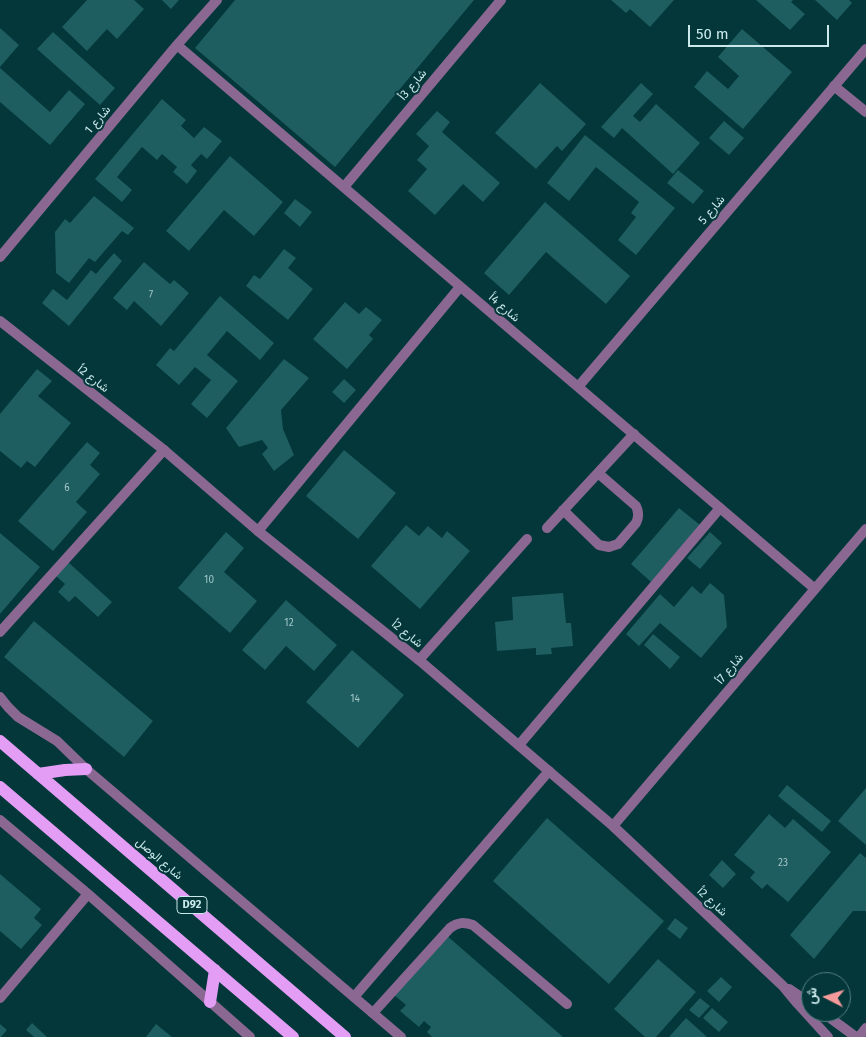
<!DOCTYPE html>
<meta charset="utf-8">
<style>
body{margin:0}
#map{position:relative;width:866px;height:1037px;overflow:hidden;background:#03373a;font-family:"Fira Sans",Vazirmatn,sans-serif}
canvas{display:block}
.north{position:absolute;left:801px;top:972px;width:50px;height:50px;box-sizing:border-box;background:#03373a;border:1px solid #537e81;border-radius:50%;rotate:275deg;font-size:14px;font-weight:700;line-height:20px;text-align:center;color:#cbe9eb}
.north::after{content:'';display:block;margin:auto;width:18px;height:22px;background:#f59b9b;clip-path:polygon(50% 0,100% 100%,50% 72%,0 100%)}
.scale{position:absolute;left:688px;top:25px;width:141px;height:22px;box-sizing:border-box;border:2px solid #cbe9eb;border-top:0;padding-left:6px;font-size:15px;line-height:18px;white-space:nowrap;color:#cbe9eb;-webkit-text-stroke:4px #03373a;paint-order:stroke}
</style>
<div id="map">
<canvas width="866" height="1037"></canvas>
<div class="north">ش</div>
<div class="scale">50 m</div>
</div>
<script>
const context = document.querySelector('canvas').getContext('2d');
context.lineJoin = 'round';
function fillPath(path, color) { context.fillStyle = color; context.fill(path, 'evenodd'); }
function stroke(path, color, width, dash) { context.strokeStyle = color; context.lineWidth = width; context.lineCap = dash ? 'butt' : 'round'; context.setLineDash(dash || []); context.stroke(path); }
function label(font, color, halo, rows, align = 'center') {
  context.font = font + ' "Fira Sans",Vazirmatn,sans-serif'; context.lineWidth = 4; context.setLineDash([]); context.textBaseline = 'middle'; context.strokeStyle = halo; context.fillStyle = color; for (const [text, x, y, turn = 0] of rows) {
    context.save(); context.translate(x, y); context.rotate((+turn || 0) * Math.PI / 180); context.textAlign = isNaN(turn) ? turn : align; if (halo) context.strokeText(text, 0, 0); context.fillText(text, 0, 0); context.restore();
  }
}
fillPath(new Path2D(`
 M 87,0 L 134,0 L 144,9 L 117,39 L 107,29 L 87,51 L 62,27 Z
 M 162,0 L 179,0 L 171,9 Z
 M 235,0 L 474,0 L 335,167 L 195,48 Z
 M 611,0 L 674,0 L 650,27 L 630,9 L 626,13 Z
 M 756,0 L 793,0 L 791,2 L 805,14 L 790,30 Z
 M 815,0 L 849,0 L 852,3 L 837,20 Z
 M 0,28 L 19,45 L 0,67 Z
 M 742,29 L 792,72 L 743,129 L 694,87 L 707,71 L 728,89 L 739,76 L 718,57 Z
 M 53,32 L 115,88 L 100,105 L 37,49 Z
 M 0,68 L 50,112 L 69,90 L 85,104 L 50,145 L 0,102 Z
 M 540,83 L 586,124 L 562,151 L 557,146 L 536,169 L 495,133 Z
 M 641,83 L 653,94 L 633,116 L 640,122 L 656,104 L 700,143 L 673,174 L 622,128 L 614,138 L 601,127 Z
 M 162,99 L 186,120 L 181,126 L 194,138 L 204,127 L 222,141 L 207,159 L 201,154 L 191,165 L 197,171 L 187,184 L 173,172 L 177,167 L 162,154 L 157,160 L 142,147 L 117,177 L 132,190 L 122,202 L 95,179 Z
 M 437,111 L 450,122 L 442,132 L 500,183 L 483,202 L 463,184 L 435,215 L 408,191 L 427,169 L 417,160 L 429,146 L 416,134 Z
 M 724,121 L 744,138 L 729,155 L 709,138 Z
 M 585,135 L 675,208 L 636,255 L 618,240 L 636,217 L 631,213 L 639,202 L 596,167 L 569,201 L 547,183 Z
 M 230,156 L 283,202 L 254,236 L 224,210 L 189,251 L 166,231 Z
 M 678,170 L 704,191 L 693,204 L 667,183 Z
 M 94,196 L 134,228 L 128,235 L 122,231 L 95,262 L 89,258 L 69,283 L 56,273 L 55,232 L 65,219 L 70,223 Z
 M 295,199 L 312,212 L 300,227 L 284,213 Z
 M 545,202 L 630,276 L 606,304 L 546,252 L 509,295 L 484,273 Z
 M 284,249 L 296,258 L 288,268 L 313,289 L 288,320 L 246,286 L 254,275 L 260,279 Z
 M 114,253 L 122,261 L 69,326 L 42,303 L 53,289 L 67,300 L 91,270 L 96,274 Z
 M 144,262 L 170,284 L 174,280 L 189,293 L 161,326 L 134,301 L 127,310 L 113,298 Z
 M 220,296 L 274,343 L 260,360 L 227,331 L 207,355 L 238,381 L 207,418 L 191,404 L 211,380 L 195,367 L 179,385 L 156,365 L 170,348 L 174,351 Z
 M 345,302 L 359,314 L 366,307 L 382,320 L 369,335 L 373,339 L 347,369 L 313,339 Z
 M 284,359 L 309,378 L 281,410 L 283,429 L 294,455 L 274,471 L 262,454 L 268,448 L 262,440 L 239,447 L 226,428 Z
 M 37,369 L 52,381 L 38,396 L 71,423 L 35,467 L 27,461 L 21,468 L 0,451 L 0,414 Z
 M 344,379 L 356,390 L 344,403 L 332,392 Z
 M 87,442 L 100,453 L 90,465 L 100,474 L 76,502 L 87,512 L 53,551 L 18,521 Z
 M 344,450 L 396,493 L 358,539 L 306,496 Z
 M 679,508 L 700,525 L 651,582 L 631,564 Z
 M 406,525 L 419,536 L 428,526 L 442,538 L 447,531 L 470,551 L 420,609 L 371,566 Z
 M 226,532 L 244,548 L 224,572 L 257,601 L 230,633 L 178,588 Z
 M 710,532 L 722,543 L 700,569 L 687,558 Z
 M 0,533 L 40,567 L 0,614 Z
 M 68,562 L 112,602 L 98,617 L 75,596 L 69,602 L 58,592 L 65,584 L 56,576 Z
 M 710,583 L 724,595 L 727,627 L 701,658 L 660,623 L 639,646 L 626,634 L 660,594 L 674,607 L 692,586 L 701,594 Z
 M 563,593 L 566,623 L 571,623 L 573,646 L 551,648 L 552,654 L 536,655 L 536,648 L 497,651 L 495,622 L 513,620 L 512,597 Z
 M 286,600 L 337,645 L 314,671 L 286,646 L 265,670 L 242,650 Z
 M 34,621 L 153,721 L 124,757 L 4,657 Z
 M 653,634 L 680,657 L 670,669 L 644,645 Z
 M 352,650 L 404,695 L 358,748 L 306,702 Z
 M 787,785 L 831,821 L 822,832 L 778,796 Z
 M 866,788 L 866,845 L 838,821 Z
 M 769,814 L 785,828 L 793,819 L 831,852 L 788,902 L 767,884 L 762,889 L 750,878 L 755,872 L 734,855 Z
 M 547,818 L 664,921 L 609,984 L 493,881 Z
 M 860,853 L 866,858 L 866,911 L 853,911 L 814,959 L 790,935 Z
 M 722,860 L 736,874 L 723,888 L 709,875 Z
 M 0,874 L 41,909 L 34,918 L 42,925 L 21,949 L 0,931 Z
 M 675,918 L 688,928 L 680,939 L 667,929 Z
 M 445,934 L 563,1037 L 432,1037 L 427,1032 L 431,1027 L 424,1021 L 419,1027 L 400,1011 L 406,1005 L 393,994 Z
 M 658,959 L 696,992 L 656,1037 L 645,1037 L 614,1009 Z
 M 721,977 L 732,987 L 719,1002 L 707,991 Z
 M 700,998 L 710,1006 L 699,1018 L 689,1010 Z
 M 712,1008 L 728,1022 L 719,1032 L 703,1018 Z
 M 686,1018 L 707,1037 L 669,1037 Z
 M 32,1023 L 47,1037 L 34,1037 L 26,1030 Z
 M 0,1024 L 7,1030 L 1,1037 L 0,1037 Z
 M 156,1024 L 172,1037 L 146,1037 Z`), '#1e5d60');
stroke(new Path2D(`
 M 834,86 L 866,112
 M 563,510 L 599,545 L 609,547 L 618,544 L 636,523 C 639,517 639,512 636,506 L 598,473
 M 547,528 L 634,434
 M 258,531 L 460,287
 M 0,632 L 164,450
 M 419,660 L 527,539
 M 519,745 L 720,508
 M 354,997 L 549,771
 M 373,1013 L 450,928 C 458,922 464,922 473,925 L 567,1004`), '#8a6892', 10);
stroke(new Path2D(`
 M 177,45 L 815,589
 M 344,187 L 501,0
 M 0,257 L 177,45 L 217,0
 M 0,321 L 164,450 L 258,531 L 419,660 L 613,826 L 783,986 L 797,1003 L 828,1037
 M 578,387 L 866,49
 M 0,697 L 8,707 L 18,717 L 57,741 L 86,769 L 401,1037
 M 0,820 L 88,894 L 250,1037
 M 613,826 L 866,529
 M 789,989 L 811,1004
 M 0,998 L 88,894
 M 822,1012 L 856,1037
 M 859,1037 L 866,1028`), '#8a6892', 10);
stroke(new Path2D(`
 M 0,741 L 345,1037
 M 38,774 L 65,770 L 86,769
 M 0,787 L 293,1037
 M 210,1002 L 215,970`), '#e39df4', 12);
label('10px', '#a0c6c8', null, [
 ["7",151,295],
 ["6",67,488],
 ["10",209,580],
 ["12",289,623],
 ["14",355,699],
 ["23",783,863]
]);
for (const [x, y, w] of [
 [192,905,30]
]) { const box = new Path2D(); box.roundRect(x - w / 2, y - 8.5, w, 17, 4); context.fillStyle = '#03373a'; context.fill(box); stroke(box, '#cbe9eb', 1); }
label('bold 11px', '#cbe9eb', null, [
 ["D92",192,905]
]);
label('12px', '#cbe9eb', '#03373a', [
 ["شارع 3أ",413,85,-50],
 ["شارع 1",98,120,-50],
 ["شارع 5",712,210,-50],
 ["شارع 4أ",504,308,41],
 ["شارع 2أ",93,379,38],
 ["شارع 2أ",407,634,39],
 ["شارع 7أ",730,669,-50],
 ["شارع الوصل",159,859,41],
 ["شارع 2أ",712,902,43]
]);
</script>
